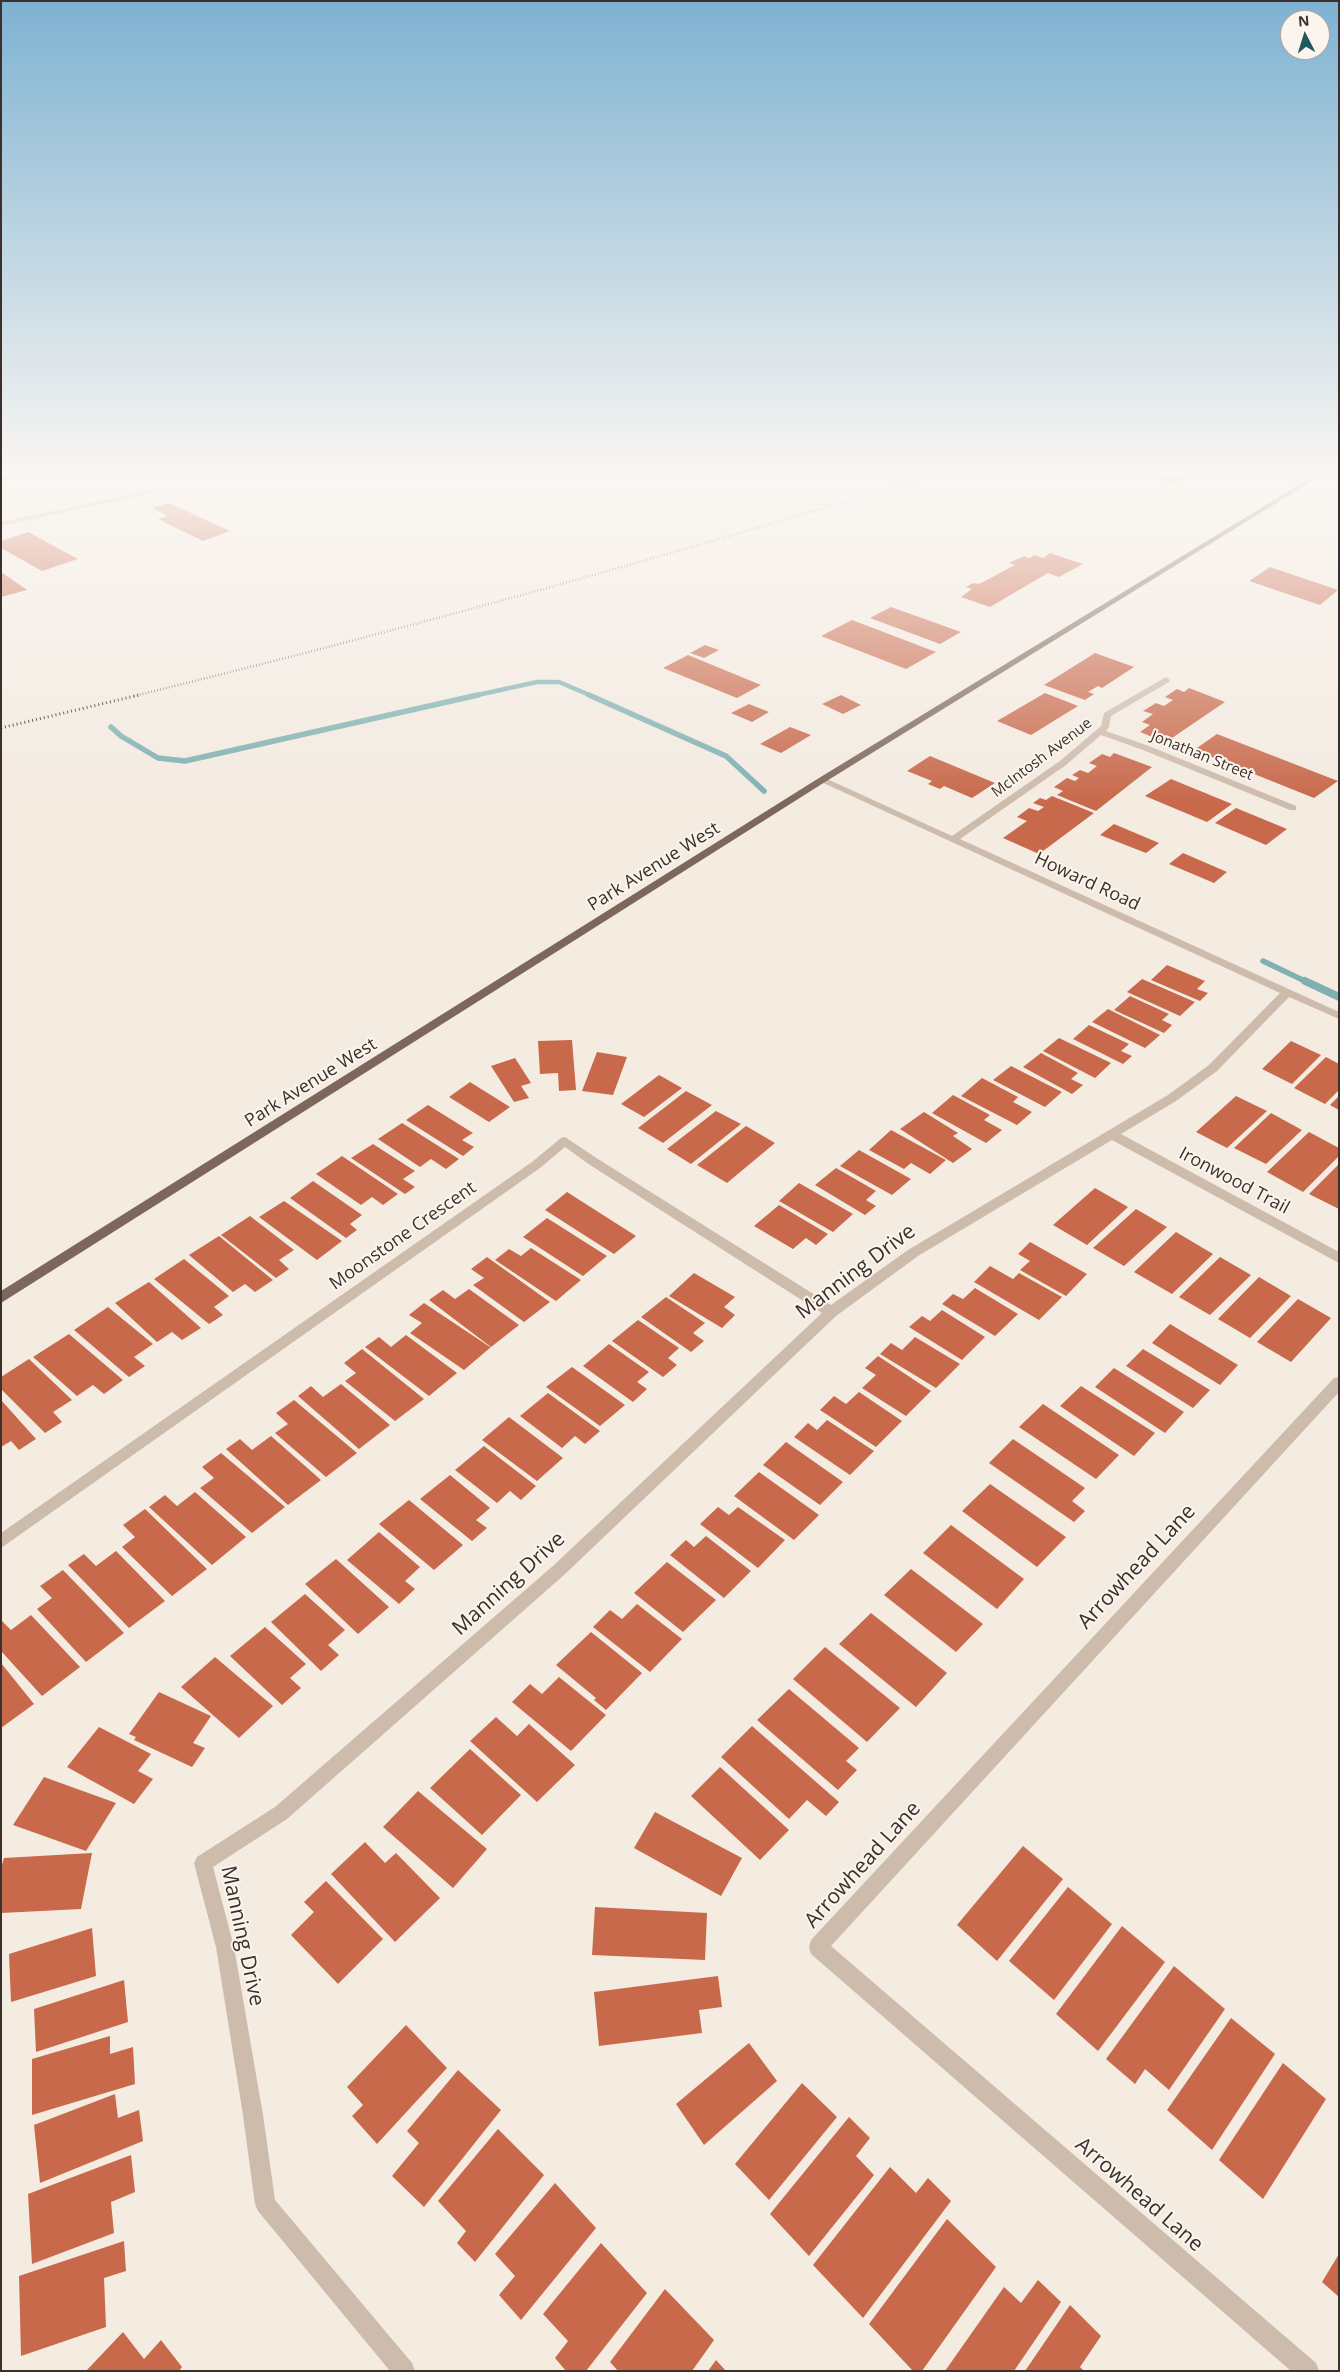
<!DOCTYPE html>
<style>
body{margin:0}
#map{position:relative;width:1340px;height:2372px;overflow:hidden;background:#f4ebe1;font-family:"Open Sans",sans-serif}
canvas{display:block}
.frame{position:absolute;inset:0;border:2px solid #3b302b;pointer-events:none}
.north{position:absolute;left:1280px;top:10px;width:50px;height:50px;box-sizing:border-box;background:#fbf5ee;border:1px solid #aea6a0;border-radius:50%;rotate:355deg;font-size:14px;font-weight:700;line-height:20px;text-align:center;color:#3b302b}
.north::after{content:'';display:block;margin:auto;width:18px;height:22px;background:#1f5a5e;clip-path:polygon(50% 0,100% 100%,50% 72%,0 100%)}
</style>
<div id="map">
<canvas width="1340" height="2372"></canvas>
<div class="frame"></div>
<div class="north">N</div>
</div>
<script>
const context = document.querySelector('canvas').getContext('2d');
context.lineJoin = 'round';
function stroke(path, color, width, dash) { context.strokeStyle = color; context.lineWidth = width; context.lineCap = dash ? 'butt' : 'round'; context.setLineDash(dash || []); context.stroke(path); }
function fillPath(path, color) { context.fillStyle = color; context.fill(path, 'evenodd'); }
function label(font, color, halo, rows, align = 'center') {
  context.font = font + ' "Open Sans",sans-serif'; context.lineWidth = 4; context.setLineDash([]); context.textBaseline = 'middle'; context.strokeStyle = halo; context.fillStyle = color; for (const [text, x, y, turn = 0] of rows) {
    context.save(); context.translate(x, y); context.rotate((+turn || 0) * Math.PI / 180); context.textAlign = isNaN(turn) ? turn : align; if (halo) context.strokeText(text, 0, 0); context.fillText(text, 0, 0); context.restore();
  }
}
stroke(new Path2D(`
 M 473,696 L 537,682 L 559,682 L 592,696`), '#7fb0b2', 4.5);
stroke(new Path2D(`
 M 589,695 L 726,756 L 764,791
 M 111,727 L 121,736 L 158,758 L 185,761 L 478,695
 M 1263,961 L 1307,982`), '#7fb0b2', 5.5);
stroke(new Path2D(`
 M 1305,981 L 1339,997`), '#7fb0b2', 8);
fillPath(new Path2D(`
 M 1,470 L 38,470 L 1,482 Z
 M 1137,470 L 1200,470 L 1174,484 L 1133,472 Z
 M 169,503 L 230,531 L 203,541 L 158,519 L 168,516 L 152,508 Z
 M 28,532 L 78,559 L 42,571 L 1,548 L 1,541 Z
 M 1050,553 L 1083,564 L 1059,577 L 1048,573 L 990,607 L 961,597 L 972,589 L 966,587 L 973,583 L 979,584 L 1015,565 L 1009,563 L 1024,556 L 1029,558 L 1035,555 L 1043,558 Z
 M 1270,567 L 1338,590 L 1320,605 L 1249,581 Z
 M 1,572 L 27,590 L 1,597 Z
 M 891,607 L 961,632 L 940,644 L 870,618 Z
 M 852,620 L 936,652 L 906,669 L 821,636 Z
 M 705,645 L 719,650 L 704,658 L 690,653 Z
 M 1095,653 L 1134,667 L 1102,688 L 1098,686 L 1088,692 L 1094,694 L 1085,700 L 1044,685 Z
 M 688,655 L 761,685 L 737,698 L 663,668 Z
 M 1189,688 L 1225,702 L 1172,738 L 1166,735 L 1160,740 L 1140,732 L 1150,725 L 1142,722 L 1153,714 L 1143,711 L 1156,703 L 1164,706 L 1173,700 L 1165,697 L 1177,689 L 1184,692 Z
 M 1045,693 L 1078,706 L 1031,735 L 997,721 Z
 M 841,695 L 861,705 L 843,714 L 822,704 Z
 M 749,704 L 769,712 L 752,722 L 731,713 Z
 M 790,727 L 811,735 L 781,753 L 760,744 Z
 M 1217,734 L 1338,781 L 1314,798 L 1194,750 Z
 M 1114,753 L 1152,767 L 1096,811 L 1057,795 L 1063,791 L 1054,787 L 1067,778 L 1075,781 L 1079,778 L 1072,775 L 1080,770 L 1088,773 L 1097,766 L 1089,763 L 1102,754 L 1110,757 Z
 M 930,756 L 995,783 L 972,798 L 944,786 L 940,789 L 928,784 L 932,781 L 907,771 Z
 M 1171,779 L 1232,804 L 1207,822 L 1145,796 Z
 M 1052,796 L 1094,813 L 1039,854 L 1003,838 L 1027,821 L 1017,817 L 1029,808 L 1038,811 L 1044,807 L 1033,803 L 1040,798 L 1046,800 Z
 M 1236,808 L 1287,829 L 1266,845 L 1215,823 Z
 M 1114,824 L 1159,843 L 1146,853 L 1100,835 Z
 M 1183,853 L 1227,872 L 1214,883 L 1169,864 Z
 M 1167,965 L 1205,981 L 1197,989 L 1208,993 L 1200,1001 L 1151,980 Z
 M 1142,979 L 1195,1002 L 1180,1016 L 1127,992 Z
 M 1130,996 L 1169,1014 L 1162,1020 L 1172,1025 L 1164,1033 L 1114,1010 Z
 M 1108,1009 L 1160,1035 L 1145,1048 L 1092,1022 Z
 M 1089,1025 L 1129,1044 L 1121,1051 L 1132,1056 L 1123,1064 L 1073,1039 Z
 M 1059,1038 L 1111,1063 L 1095,1078 L 1043,1051 Z
 M 572,1040 L 576,1090 L 559,1091 L 558,1073 L 540,1074 L 538,1041 Z
 M 1291,1041 L 1321,1055 L 1292,1084 L 1262,1069 Z
 M 597,1052 L 627,1057 L 613,1095 L 582,1091 Z
 M 1041,1053 L 1078,1073 L 1071,1079 L 1083,1085 L 1072,1094 L 1023,1067 Z
 M 1326,1057 L 1339,1064 L 1339,1090 L 1325,1104 L 1294,1088 Z
 M 515,1058 L 531,1083 L 521,1086 L 529,1098 L 514,1102 L 491,1066 Z
 M 1011,1066 L 1062,1092 L 1045,1107 L 993,1080 Z
 M 659,1075 L 682,1088 L 644,1117 L 621,1104 Z
 M 982,1078 L 1018,1097 L 1013,1102 L 1032,1112 L 1017,1125 L 961,1096 Z
 M 470,1082 L 510,1107 L 489,1122 L 449,1097 Z
 M 686,1091 L 712,1105 L 663,1143 L 638,1128 Z
 M 953,1095 L 990,1115 L 984,1120 L 1002,1130 L 986,1143 L 932,1113 Z
 M 1236,1096 L 1267,1111 L 1227,1148 L 1196,1132 Z
 M 1339,1096 L 1339,1110 L 1330,1105 Z
 M 428,1105 L 473,1133 L 462,1140 L 474,1147 L 463,1156 L 406,1120 Z
 M 716,1111 L 741,1124 L 691,1164 L 667,1149 Z
 M 924,1112 L 958,1133 L 953,1136 L 972,1149 L 953,1163 L 900,1129 Z
 M 1271,1113 L 1302,1130 L 1266,1164 L 1234,1148 Z
 M 402,1123 L 459,1159 L 446,1169 L 431,1159 L 420,1167 L 378,1139 Z
 M 746,1126 L 775,1143 L 727,1183 L 697,1165 Z
 M 891,1130 L 946,1160 L 930,1174 L 911,1163 L 904,1169 L 869,1150 Z
 M 1309,1132 L 1339,1148 L 1339,1156 L 1303,1192 L 1267,1172 Z
 M 373,1144 L 415,1171 L 403,1179 L 415,1187 L 405,1194 L 351,1158 Z
 M 859,1150 L 911,1179 L 892,1195 L 840,1166 Z
 M 342,1156 L 398,1194 L 383,1205 L 372,1197 L 361,1205 L 316,1174 Z
 M 1339,1164 L 1339,1209 L 1309,1194 Z
 M 836,1168 L 876,1191 L 866,1200 L 876,1206 L 865,1215 L 815,1185 Z
 M 313,1181 L 362,1215 L 350,1224 L 357,1230 L 346,1238 L 290,1198 Z
 M 799,1183 L 853,1214 L 833,1232 L 779,1201 Z
 M 1095,1188 L 1128,1207 L 1087,1245 L 1053,1225 Z
 M 567,1192 L 636,1236 L 614,1254 L 545,1210 Z
 M 284,1201 L 342,1241 L 317,1260 L 259,1217 Z
 M 779,1205 L 828,1234 L 816,1245 L 806,1238 L 793,1249 L 754,1226 Z
 M 1136,1209 L 1167,1227 L 1124,1266 L 1093,1248 Z
 M 250,1216 L 294,1250 L 279,1260 L 289,1269 L 276,1278 L 221,1235 Z
 M 547,1218 L 607,1256 L 583,1276 L 523,1237 Z
 M 1176,1232 L 1213,1254 L 1172,1294 L 1134,1272 Z
 M 219,1236 L 273,1280 L 255,1292 L 245,1284 L 233,1292 L 189,1255 Z
 M 1030,1242 L 1087,1274 L 1066,1296 L 1020,1270 L 1030,1261 L 1018,1254 Z
 M 531,1248 L 581,1280 L 556,1301 L 495,1260 L 509,1249 L 521,1256 Z
 M 487,1257 L 550,1302 L 524,1322 L 473,1285 L 484,1278 L 471,1269 Z
 M 1220,1257 L 1251,1275 L 1210,1315 L 1179,1297 Z
 M 184,1259 L 229,1296 L 214,1307 L 223,1315 L 209,1324 L 154,1279 Z
 M 990,1266 L 1013,1279 L 1019,1273 L 1062,1297 L 1039,1320 L 974,1282 Z
 M 694,1273 L 735,1297 L 724,1307 L 735,1315 L 722,1328 L 669,1296 Z
 M 1259,1277 L 1291,1296 L 1250,1338 L 1218,1319 Z
 M 149,1282 L 201,1328 L 182,1340 L 172,1332 L 157,1342 L 115,1303 Z
 M 975,1288 L 1018,1314 L 995,1336 L 942,1304 L 953,1294 L 963,1299 Z
 M 469,1289 L 519,1325 L 491,1347 L 429,1300 L 443,1290 L 455,1299 Z
 M 666,1297 L 705,1323 L 693,1333 L 704,1341 L 691,1352 L 641,1317 Z
 M 1298,1299 L 1331,1318 L 1291,1362 L 1257,1342 Z
 M 424,1303 L 490,1347 L 491,1347 L 464,1370 L 410,1333 L 422,1323 L 409,1315 Z
 M 108,1307 L 153,1344 L 134,1357 L 145,1366 L 129,1377 L 74,1330 Z
 M 942,1310 L 985,1337 L 962,1360 L 909,1327 L 922,1316 L 930,1321 Z
 M 638,1320 L 679,1348 L 668,1358 L 677,1365 L 663,1377 L 612,1341 Z
 M 1170,1324 L 1238,1365 L 1220,1385 L 1152,1343 Z
 M 69,1334 L 123,1380 L 104,1394 L 93,1385 L 77,1396 L 33,1357 Z
 M 406,1335 L 457,1373 L 429,1396 L 365,1347 L 379,1337 L 391,1347 Z
 M 915,1337 L 960,1364 L 936,1388 L 880,1354 L 891,1343 L 902,1350 Z
 M 609,1344 L 649,1372 L 637,1382 L 647,1389 L 633,1402 L 583,1366 Z
 M 362,1349 L 424,1399 L 395,1421 L 345,1381 L 356,1373 L 344,1363 Z
 M 1143,1349 L 1210,1390 L 1193,1408 L 1126,1366 Z
 M 878,1356 L 931,1391 L 906,1416 L 862,1388 L 876,1375 L 865,1368 Z
 M 29,1359 L 72,1400 L 53,1412 L 62,1422 L 45,1433 L 1,1389 L 1,1377 Z
 M 572,1367 L 625,1405 L 600,1426 L 546,1387 Z
 M 1114,1368 L 1184,1412 L 1165,1433 L 1095,1387 Z
 M 341,1384 L 390,1425 L 359,1449 L 298,1396 L 311,1386 L 323,1397 Z
 M 1081,1386 L 1155,1433 L 1134,1456 L 1060,1406 Z
 M 859,1392 L 902,1421 L 876,1447 L 820,1410 L 834,1396 L 846,1404 Z
 M 548,1393 L 600,1431 L 585,1444 L 575,1436 L 562,1448 L 520,1416 Z
 M 1,1400 L 36,1439 L 19,1450 L 11,1441 L 1,1447 Z
 M 294,1400 L 357,1453 L 326,1477 L 275,1433 L 288,1424 L 276,1413 Z
 M 1043,1404 L 1119,1455 L 1096,1479 L 1019,1427 Z
 M 509,1417 L 563,1458 L 537,1481 L 482,1440 Z
 M 827,1420 L 874,1451 L 850,1475 L 794,1437 L 808,1423 L 817,1430 Z
 M 271,1436 L 321,1480 L 288,1505 L 226,1449 L 240,1439 L 252,1450 Z
 M 1013,1439 L 1085,1488 L 1072,1501 L 1085,1511 L 1074,1522 L 989,1463 Z
 M 786,1442 L 843,1482 L 820,1505 L 763,1465 Z
 M 484,1446 L 536,1486 L 521,1500 L 510,1491 L 497,1503 L 455,1470 Z
 M 221,1453 L 285,1507 L 252,1533 L 200,1488 L 214,1478 L 202,1467 Z
 M 759,1472 L 819,1515 L 794,1540 L 734,1496 Z
 M 450,1475 L 490,1508 L 476,1520 L 487,1528 L 472,1541 L 420,1499 Z
 M 990,1484 L 1066,1537 L 1037,1567 L 962,1511 Z
 M 195,1492 L 246,1537 L 212,1565 L 149,1507 L 165,1495 L 177,1506 Z
 M 409,1500 L 463,1545 L 434,1570 L 379,1524 Z
 M 718,1507 L 729,1515 L 738,1507 L 785,1540 L 758,1568 L 700,1524 Z
 M 145,1509 L 207,1569 L 172,1596 L 122,1547 L 135,1537 L 123,1525 Z
 M 951,1525 L 1024,1579 L 997,1609 L 923,1553 Z
 M 379,1532 L 420,1567 L 405,1581 L 415,1589 L 399,1604 L 347,1560 Z
 M 706,1536 L 751,1571 L 724,1598 L 670,1555 L 686,1540 L 694,1547 Z
 M 116,1551 L 165,1601 L 129,1628 L 68,1565 L 84,1554 L 96,1566 Z
 M 336,1559 L 389,1607 L 358,1634 L 305,1584 Z
 M 667,1562 L 716,1600 L 683,1632 L 634,1593 Z
 M 911,1569 L 983,1624 L 956,1652 L 884,1595 Z
 M 63,1570 L 124,1633 L 86,1662 L 37,1609 L 52,1598 L 40,1586 Z
 M 305,1594 L 345,1630 L 328,1645 L 339,1655 L 321,1671 L 271,1622 Z
 M 637,1604 L 682,1639 L 650,1672 L 593,1627 L 610,1610 L 622,1619 Z
 M 871,1613 L 947,1673 L 916,1707 L 839,1644 Z
 M 31,1615 L 80,1667 L 42,1696 L 1,1651 L 1,1620 L 11,1630 Z
 M 265,1627 L 306,1664 L 290,1678 L 301,1688 L 282,1705 L 230,1656 Z
 M 591,1632 L 642,1673 L 606,1710 L 594,1700 L 596,1698 L 556,1665 Z
 M 825,1647 L 900,1708 L 867,1742 L 793,1679 Z
 M 215,1657 L 273,1706 L 239,1738 L 181,1687 Z
 M 1,1663 L 34,1704 L 1,1728 Z
 M 559,1677 L 606,1715 L 571,1751 L 512,1702 L 530,1684 L 542,1694 Z
 M 789,1689 L 859,1748 L 846,1761 L 857,1770 L 838,1790 L 757,1720 Z
 M 159,1692 L 211,1716 L 193,1743 L 205,1748 L 192,1767 L 134,1740 L 136,1737 L 129,1734 Z
 M 496,1717 L 517,1736 L 529,1724 L 575,1765 L 537,1802 L 470,1741 Z
 M 752,1726 L 839,1802 L 826,1816 L 807,1800 L 789,1819 L 721,1757 Z
 M 99,1727 L 151,1754 L 138,1771 L 153,1779 L 134,1804 L 67,1767 Z
 M 470,1749 L 521,1795 L 482,1835 L 430,1788 Z
 M 720,1767 L 789,1830 L 760,1860 L 691,1796 Z
 M 44,1777 L 116,1803 L 86,1851 L 13,1825 Z
 M 418,1791 L 487,1849 L 453,1888 L 383,1827 Z
 M 655,1812 L 742,1858 L 721,1896 L 634,1848 Z
 M 365,1842 L 385,1863 L 396,1853 L 440,1898 L 395,1942 L 331,1874 Z
 M 1023,1846 L 1063,1879 L 997,1961 L 957,1925 Z
 M 92,1853 L 81,1909 L 1,1913 L 1,1868 L 4,1858 Z
 M 326,1881 L 383,1939 L 338,1984 L 291,1935 L 314,1912 L 304,1902 Z
 M 1068,1887 L 1112,1924 L 1054,2000 L 1009,1961 Z
 M 595,1907 L 707,1913 L 705,1960 L 592,1955 Z
 M 1122,1926 L 1165,1962 L 1098,2051 L 1056,2014 Z
 M 92,1928 L 96,1976 L 11,2002 L 9,1954 Z
 M 1174,1966 L 1225,2009 L 1169,2090 L 1145,2069 L 1135,2084 L 1106,2059 Z
 M 718,1976 L 722,2007 L 699,2010 L 702,2033 L 599,2046 L 594,1992 Z
 M 124,1980 L 128,2022 L 36,2052 L 34,2009 Z
 M 1231,2018 L 1275,2054 L 1212,2150 L 1167,2110 Z
 M 406,2025 L 447,2068 L 377,2144 L 352,2116 L 363,2105 L 347,2087 Z
 M 110,2036 L 110,2054 L 133,2047 L 135,2084 L 32,2115 L 32,2059 Z
 M 749,2043 L 777,2081 L 704,2145 L 676,2104 Z
 M 1283,2063 L 1326,2099 L 1263,2199 L 1219,2160 Z
 M 458,2070 L 501,2110 L 424,2207 L 392,2176 L 419,2143 L 407,2131 Z
 M 802,2083 L 837,2117 L 769,2200 L 735,2164 Z
 M 115,2094 L 118,2118 L 139,2110 L 143,2141 L 40,2183 L 34,2125 Z
 M 849,2117 L 870,2138 L 856,2156 L 874,2175 L 809,2256 L 770,2214 Z
 M 498,2129 L 544,2175 L 475,2262 L 457,2243 L 466,2231 L 438,2201 Z
 M 131,2155 L 135,2192 L 111,2202 L 114,2233 L 32,2264 L 28,2194 Z
 M 890,2167 L 916,2193 L 928,2178 L 951,2201 L 863,2318 L 813,2265 Z
 M 555,2183 L 596,2228 L 521,2320 L 499,2295 L 515,2276 L 495,2254 Z
 M 947,2219 L 996,2267 L 922,2371 L 913,2371 L 869,2324 Z
 M 124,2241 L 126,2271 L 104,2278 L 106,2327 L 21,2356 L 19,2276 Z
 M 601,2243 L 647,2293 L 586,2371 L 566,2371 L 555,2358 L 568,2341 L 543,2314 Z
 M 1339,2254 L 1339,2297 L 1322,2282 Z
 M 1038,2280 L 1061,2302 L 1014,2371 L 945,2371 L 1004,2287 L 1021,2303 Z
 M 665,2289 L 714,2340 L 692,2371 L 618,2371 L 610,2362 Z
 M 1070,2305 L 1101,2336 L 1080,2367 L 1084,2371 L 1025,2371 Z
 M 123,2332 L 144,2359 L 161,2340 L 182,2367 L 179,2371 L 86,2371 Z
 M 716,2360 L 726,2371 L 708,2371 Z`), '#c8694b');
fillPath(new Path2D(`
 M 151,490 L 153,491 L 153,493 L 1,526 L 1,522 Z
 M 1166,677 L 1170,680 L 1169,682 L 1111,716 L 1109,727 L 1106,731 L 1149,746 L 1296,806 L 1296,810 L 1290,810 L 1143,750 L 1101,735 L 1066,765 L 960,839 L 1339,1012 L 1339,1019 L 1289,997 L 1217,1071 L 1176,1101 L 1121,1134 L 1339,1252 L 1339,1263 L 1112,1140 L 918,1256 L 836,1316 L 564,1575 L 287,1819 L 213,1867 L 234,1947 L 263,2115 L 275,2200 L 412,2363 L 415,2371 L 390,2371 L 258,2211 L 255,2204 L 243,2115 L 216,1947 L 194,1863 L 197,1857 L 275,1807 L 554,1565 L 822,1313 L 590,1165 L 565,1147 L 540,1168 L 1,1548 L 1,1533 L 532,1162 L 561,1138 L 565,1137 L 598,1159 L 831,1305 L 908,1250 L 1168,1095 L 1209,1065 L 1280,993 L 817,780 L 819,778 L 825,778 L 952,836 L 1060,761 L 1101,726 L 1104,713 Z
 M 1339,1377 L 1339,1392 L 831,1946 L 1316,2363 L 1319,2371 L 1291,2371 L 811,1954 L 809,1947 L 811,1940 L 1334,1378 Z`), '#cdbbac');
fillPath(new Path2D(`
 M 1323,470 L 1330,470 L 825,782 L 1,1303 L 1,1291 L 819,778 Z`), '#7d675c');
stroke(new Path2D(`
 M 134,696 C 407,629 678,554 947,470`), '#3b302b', 2.5, [0.5, 2.5]);
stroke(new Path2D(`
 M 1,728 L 139,695`), '#3b302b', 3, [1, 3]);
const sky = context.createLinearGradient(0, 0, 0, 802);
sky.addColorStop(0, '#7eb2d2');
sky.addColorStop(0.59, '#faf6f2');
sky.addColorStop(1, '#faf6f200');
context.fillStyle = sky;
context.fillRect(0, 0, 1340, 802);
label('15px', '#3b302b', '#fbf5ee', [
 ["Jonathan Street",1202,756,22],
 ["McIntosh Avenue",1042,758,-37]
]);
label('18px', '#3b302b', '#fbf5ee', [
 ["Park Avenue West",654,867,-32],
 ["Howard Road",1087,882,25],
 ["Park Avenue West",311,1083,-32],
 ["Ironwood Trail",1234,1181,28],
 ["Moonstone Crescent",403,1236,-35]
]);
label('21px', '#3b302b', '#fbf5ee', [
 ["Manning Drive",856,1272,-37],
 ["Arrowhead Lane",1137,1567,-47],
 ["Manning Drive",509,1584,-42],
 ["Arrowhead Lane",863,1865,-48],
 ["Manning Drive",242,1936,78],
 ["Arrowhead Lane",1139,2195,41]
]);
</script>
